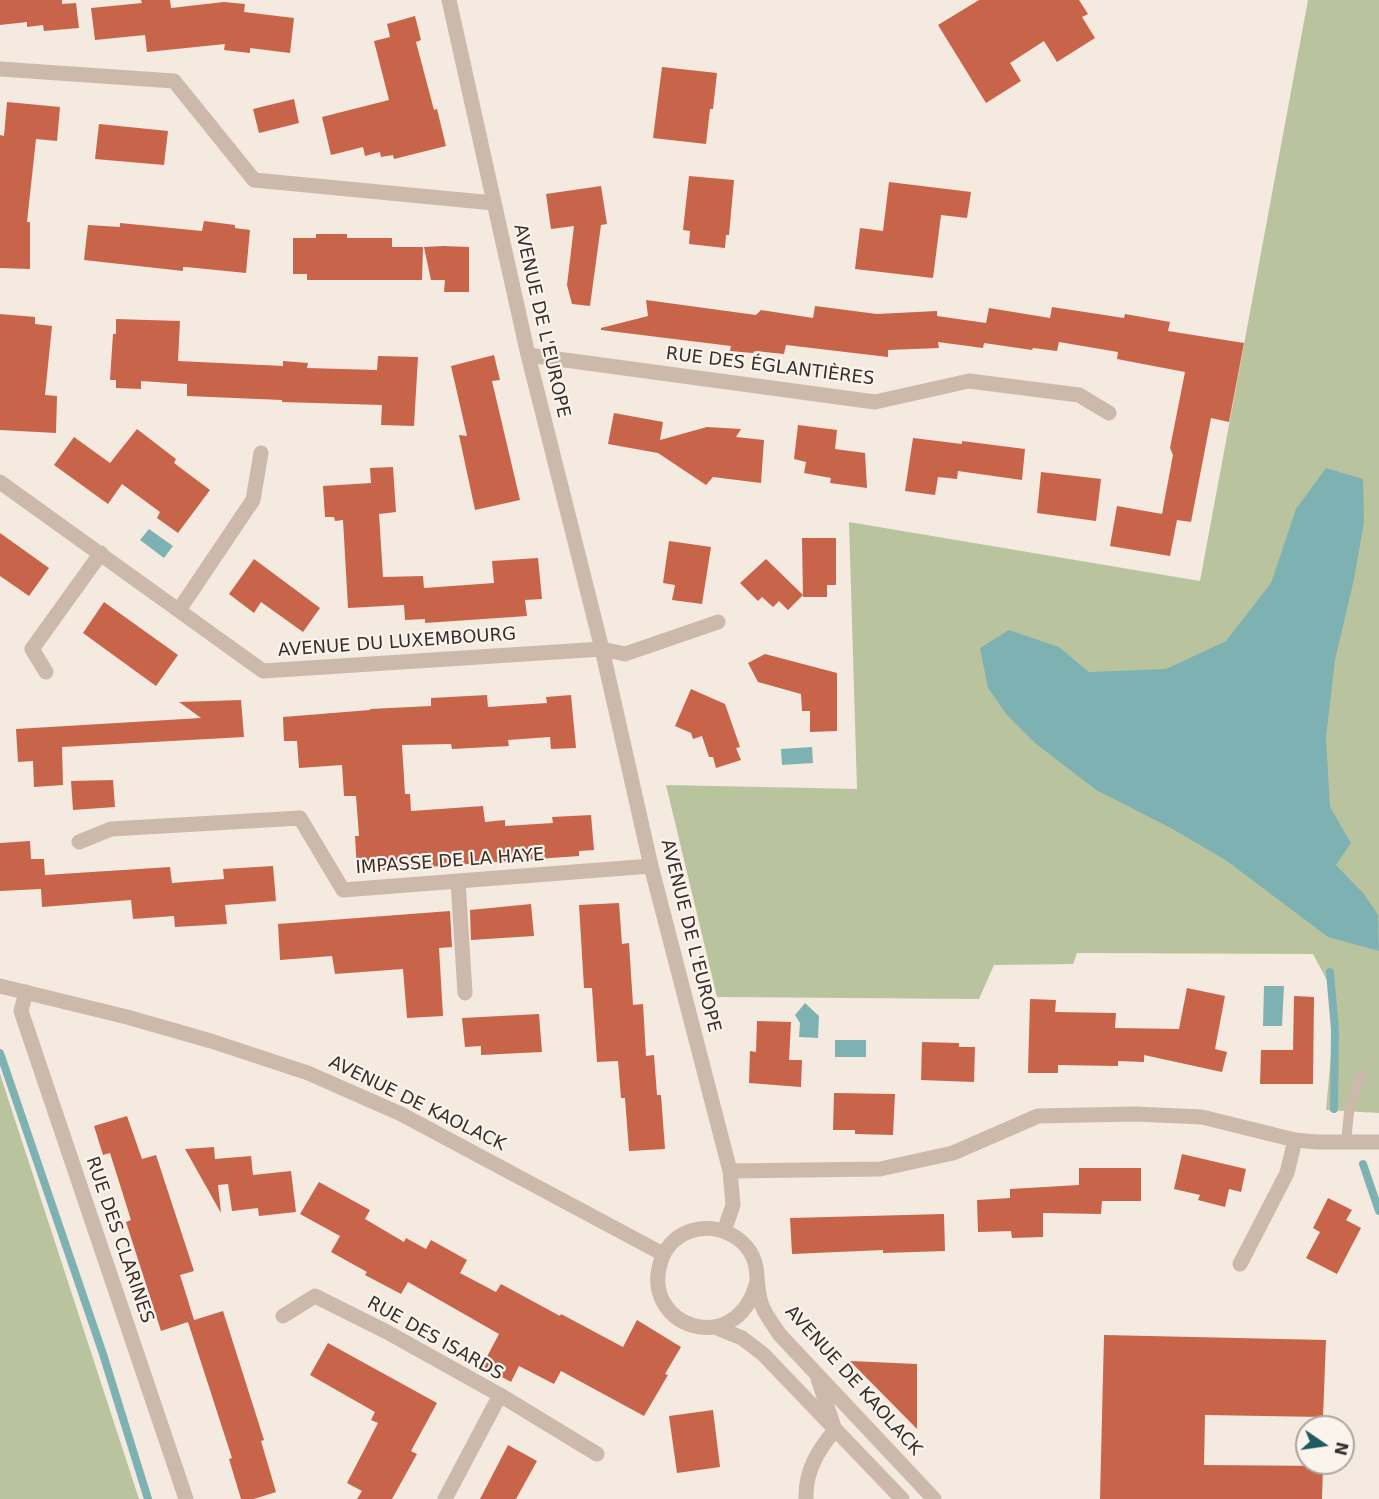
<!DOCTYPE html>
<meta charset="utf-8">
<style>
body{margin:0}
#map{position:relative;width:1379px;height:1499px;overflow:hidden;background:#f4eae0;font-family:"DejaVu Sans",sans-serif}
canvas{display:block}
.north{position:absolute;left:1295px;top:1415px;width:60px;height:60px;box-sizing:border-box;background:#fbf4ed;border:2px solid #aea59f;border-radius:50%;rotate:103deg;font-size:16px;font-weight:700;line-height:24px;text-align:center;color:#3b2f2b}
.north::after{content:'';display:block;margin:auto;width:21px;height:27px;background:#1f5c5d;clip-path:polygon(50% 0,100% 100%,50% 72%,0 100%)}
</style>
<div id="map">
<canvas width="1379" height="1499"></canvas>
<div class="north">N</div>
</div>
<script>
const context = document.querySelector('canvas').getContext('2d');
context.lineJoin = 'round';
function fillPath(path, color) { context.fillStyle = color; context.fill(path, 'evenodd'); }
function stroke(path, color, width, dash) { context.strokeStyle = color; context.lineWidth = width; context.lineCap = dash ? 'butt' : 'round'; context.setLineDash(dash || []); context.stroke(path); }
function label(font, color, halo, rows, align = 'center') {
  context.font = font + ' "DejaVu Sans",sans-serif'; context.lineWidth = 4.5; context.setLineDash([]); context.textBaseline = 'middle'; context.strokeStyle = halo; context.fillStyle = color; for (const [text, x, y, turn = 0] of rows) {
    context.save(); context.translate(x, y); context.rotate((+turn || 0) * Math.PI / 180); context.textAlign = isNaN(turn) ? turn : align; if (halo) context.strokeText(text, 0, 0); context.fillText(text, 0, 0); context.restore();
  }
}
fillPath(new Path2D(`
 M 1308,0 L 1379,0 L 1379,1113 L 1326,1110 L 1332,1045 L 1329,984 L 1313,954 L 1077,953 L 1073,964 L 994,965 L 979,999 L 717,997 L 666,785 L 857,789 L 849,522 L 1200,581 Z
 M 0,1074 L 139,1499 L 0,1499 Z`), '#b9c49f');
fillPath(new Path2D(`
 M 1326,468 L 1363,479 L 1364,522 L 1354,579 L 1335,660 L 1326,738 L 1330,807 L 1351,843 L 1336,865 L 1364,894 L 1378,915 L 1379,951 L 1328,937 L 1227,861 L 1169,827 L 1096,790 L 1035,743 L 1007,715 L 988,688 L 980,648 L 1009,630 L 1059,647 L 1089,672 L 1166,669 L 1226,641 L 1271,583 L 1296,509 Z
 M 149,529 L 173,546 L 164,558 L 140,540 Z
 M 812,747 L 813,763 L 782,765 L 781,749 Z
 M 1264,986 L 1284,986 L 1282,1026 L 1263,1026 Z
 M 805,1003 L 819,1016 L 818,1038 L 799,1037 L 800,1023 L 795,1015 Z
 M 835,1040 L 866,1040 L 866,1057 L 835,1057 Z`), '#7eb2b2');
stroke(new Path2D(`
 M 1330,972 L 1335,1030 L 1334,1109
 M 0,1053 L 103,1354 L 148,1499
 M 1363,1164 L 1379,1211`), '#7eb2b2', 8);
fillPath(new Path2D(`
 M 0,0 L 62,0 L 62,4 L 76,3 L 79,28 L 44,31 L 43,25 L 27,27 L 27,22 L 0,25 Z
 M 141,0 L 170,0 L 171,8 L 224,2 L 245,4 L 244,12 L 294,18 L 290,53 L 250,48 L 250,53 L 224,50 L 225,44 L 147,52 L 145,35 L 95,40 L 91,8 L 142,3 Z
 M 979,0 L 1079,0 L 1088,14 L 1082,17 L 1095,38 L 1057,62 L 1044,41 L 1010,63 L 1021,81 L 986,103 L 938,25 Z
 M 415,16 L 421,40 L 416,42 L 434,110 L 437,109 L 446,146 L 394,159 L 393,155 L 381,157 L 380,152 L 365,156 L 363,147 L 331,155 L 322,117 L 389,100 L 374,41 L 390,37 L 387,24 Z
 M 662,67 L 717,73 L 713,109 L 710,109 L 706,144 L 653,138 Z
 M 294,99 L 299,123 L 259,133 L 253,109 Z
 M 7,102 L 60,107 L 57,141 L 36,139 L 27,222 L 30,222 L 30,269 L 0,268 L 0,135 L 4,136 Z
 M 99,124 L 168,131 L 164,165 L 95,159 Z
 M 689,176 L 734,180 L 729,235 L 726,235 L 725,248 L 689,244 L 690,231 L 683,230 Z
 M 889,182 L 971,192 L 967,218 L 941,215 L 933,278 L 855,269 L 860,228 L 883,231 Z
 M 601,186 L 607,224 L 601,225 L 590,306 L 572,304 L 567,285 L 574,226 L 551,229 L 546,194 Z
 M 204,221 L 235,225 L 235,228 L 250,230 L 246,273 L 186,267 L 183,267 L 183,271 L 84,260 L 88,225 L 120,227 L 120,223 L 202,231 Z
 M 316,234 L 347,234 L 347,238 L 392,238 L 392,247 L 423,247 L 422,280 L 307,280 L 307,274 L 293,274 L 293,238 L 316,238 Z
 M 443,246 L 469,247 L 469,292 L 444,292 L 445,280 L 431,280 L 424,247 Z
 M 646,300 L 756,315 L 761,310 L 813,318 L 815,306 L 877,314 L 937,311 L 937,316 L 986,323 L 989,308 L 1050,318 L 1052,307 L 1124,318 L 1125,314 L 1170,322 L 1168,331 L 1244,343 L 1229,422 L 1211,418 L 1191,522 L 1177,520 L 1170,556 L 1110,546 L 1117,506 L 1162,514 L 1173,455 L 1170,448 L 1185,372 L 1117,359 L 1118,352 L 1059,342 L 1057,351 L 1033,348 L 1032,350 L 984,343 L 983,348 L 938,342 L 939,348 L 888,350 L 888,357 L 786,345 L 784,354 L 755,351 L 753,353 L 730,351 L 731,346 L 601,330 L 601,328 L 648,316 Z
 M 0,314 L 35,317 L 35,324 L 52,326 L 45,395 L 57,396 L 56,433 L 0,430 Z
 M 116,319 L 180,321 L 178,361 L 283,366 L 283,361 L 308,363 L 307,368 L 377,370 L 378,356 L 418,357 L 414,426 L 381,425 L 382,405 L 282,402 L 282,400 L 187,396 L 187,384 L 141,381 L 141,389 L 116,388 L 116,380 L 110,380 L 113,334 L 116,334 Z
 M 494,355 L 500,380 L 492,381 L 520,500 L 475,510 L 459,435 L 467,436 L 451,366 Z
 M 614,413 L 663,422 L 660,440 L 707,427 L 741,429 L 736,437 L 764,440 L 761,483 L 713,477 L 706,485 L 658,453 L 608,444 Z
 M 798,425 L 837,430 L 835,449 L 865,453 L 867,488 L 830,483 L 831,478 L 804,473 L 806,462 L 794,459 Z
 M 137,429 L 176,459 L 174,463 L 210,490 L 178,533 L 157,518 L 160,512 L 122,484 L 108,504 L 54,465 L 74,437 L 110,463 Z
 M 913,438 L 962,444 L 962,441 L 1025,449 L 1022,480 L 958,471 L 957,479 L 938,477 L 935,495 L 905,491 Z
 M 393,467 L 396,512 L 379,514 L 383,577 L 423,576 L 424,588 L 494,583 L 492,561 L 538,558 L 542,599 L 525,600 L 527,616 L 425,623 L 425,619 L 405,620 L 404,605 L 348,608 L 343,520 L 335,521 L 334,517 L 325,517 L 323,486 L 371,483 L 370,468 Z
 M 1041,472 L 1101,479 L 1096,521 L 1037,513 Z
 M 0,533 L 49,568 L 29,596 L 0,576 Z
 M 802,538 L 836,538 L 836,585 L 827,585 L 827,597 L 803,597 Z
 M 669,541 L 711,547 L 702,604 L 672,600 L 675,585 L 663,583 Z
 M 254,559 L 320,608 L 303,632 L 261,602 L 254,613 L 229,594 Z
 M 766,559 L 803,595 L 788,610 L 779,601 L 773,607 L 762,597 L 758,601 L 740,583 Z
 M 104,602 L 178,655 L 156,686 L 83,633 Z
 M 765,654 L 837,673 L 837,731 L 810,732 L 810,711 L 802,711 L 801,694 L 758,682 L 748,663 Z
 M 691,689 L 725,704 L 740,747 L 736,748 L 741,760 L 716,768 L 713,757 L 709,757 L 702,736 L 693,739 L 691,733 L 675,726 Z
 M 487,695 L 488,707 L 547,703 L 546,697 L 571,695 L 576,748 L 551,749 L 550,737 L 508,740 L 509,746 L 452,749 L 451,744 L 402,745 L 405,794 L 410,794 L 411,811 L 483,806 L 485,822 L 505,820 L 505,826 L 553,823 L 552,817 L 591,815 L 594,850 L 579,851 L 579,856 L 357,872 L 355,836 L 359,836 L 356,796 L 344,796 L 342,765 L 299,768 L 297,741 L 284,741 L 283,717 L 370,710 L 370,709 L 431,706 L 431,698 Z
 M 241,700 L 244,737 L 62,747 L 63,785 L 34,787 L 33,761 L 18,762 L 16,729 L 201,718 L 179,702 Z
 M 113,780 L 115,807 L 73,810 L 71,781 Z
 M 30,841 L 31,859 L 44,859 L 45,875 L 170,867 L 172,883 L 224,879 L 223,869 L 273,866 L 276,901 L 225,905 L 227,924 L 175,927 L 174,916 L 133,919 L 131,900 L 42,907 L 41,889 L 0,891 L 0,843 Z
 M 619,903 L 622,944 L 629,943 L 633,1005 L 643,1004 L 646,1056 L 654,1055 L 657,1095 L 661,1095 L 665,1149 L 629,1151 L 625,1098 L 621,1098 L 618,1061 L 597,1062 L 592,988 L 584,988 L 579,905 Z
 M 531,904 L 534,936 L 471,940 L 470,910 Z
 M 450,911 L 452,947 L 439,948 L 443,1016 L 407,1018 L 403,969 L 335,974 L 332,956 L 280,960 L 278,924 Z
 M 1187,988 L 1225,996 L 1215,1049 L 1227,1052 L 1222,1072 L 1144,1055 L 1144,1062 L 1118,1061 L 1118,1066 L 1058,1065 L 1058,1073 L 1028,1073 L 1030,999 L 1056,1000 L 1055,1012 L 1116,1013 L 1115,1028 L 1179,1029 Z
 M 1294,996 L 1314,997 L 1313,1084 L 1260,1084 L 1261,1050 L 1293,1050 Z
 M 539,1014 L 542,1052 L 481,1055 L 481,1046 L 465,1047 L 462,1018 Z
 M 757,1021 L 791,1022 L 789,1060 L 802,1060 L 801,1087 L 749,1083 L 750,1051 L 756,1052 Z
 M 922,1042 L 959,1043 L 959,1047 L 975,1047 L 974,1082 L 921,1080 Z
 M 834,1093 L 895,1094 L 893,1135 L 855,1134 L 855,1130 L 833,1130 Z
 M 127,1116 L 142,1159 L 156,1155 L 194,1271 L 180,1275 L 194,1320 L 161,1331 L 126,1222 L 131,1220 L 110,1153 L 103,1155 L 94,1126 Z
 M 214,1147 L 215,1159 L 251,1156 L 253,1175 L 291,1171 L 296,1212 L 259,1216 L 258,1208 L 232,1211 L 228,1184 L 218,1185 L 221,1213 L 185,1149 Z
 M 1182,1154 L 1246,1169 L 1241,1192 L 1229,1189 L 1225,1207 L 1198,1200 L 1200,1195 L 1174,1189 Z
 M 1079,1168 L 1141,1168 L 1141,1201 L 1102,1201 L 1101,1214 L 1043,1213 L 1043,1237 L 1012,1238 L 1011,1231 L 978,1232 L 977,1200 L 1010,1198 L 1010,1189 L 1079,1185 Z
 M 319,1182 L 370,1210 L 365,1219 L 404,1242 L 406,1238 L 426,1249 L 431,1240 L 467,1260 L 460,1273 L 496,1292 L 501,1284 L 560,1316 L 561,1314 L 623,1347 L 637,1320 L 681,1347 L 665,1374 L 668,1375 L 644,1416 L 561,1371 L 554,1384 L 519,1366 L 511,1382 L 482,1366 L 499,1334 L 408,1282 L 401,1294 L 365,1275 L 367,1272 L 331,1252 L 340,1236 L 300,1214 Z
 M 1328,1198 L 1352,1210 L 1346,1220 L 1361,1228 L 1337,1274 L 1306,1258 L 1320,1232 L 1313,1228 Z
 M 944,1214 L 945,1251 L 883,1253 L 883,1250 L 792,1254 L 790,1218 Z
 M 223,1311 L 264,1440 L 261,1441 L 276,1492 L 254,1499 L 241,1499 L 229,1459 L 232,1458 L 188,1322 Z
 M 1104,1335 L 1326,1340 L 1323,1417 L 1205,1415 L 1204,1465 L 1323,1466 L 1322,1499 L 1100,1499 Z
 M 328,1343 L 437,1403 L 411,1451 L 417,1454 L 392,1499 L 357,1499 L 362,1491 L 347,1483 L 378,1423 L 371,1420 L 375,1412 L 310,1375 Z
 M 850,1361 L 917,1364 L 917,1429 Z
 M 713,1410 L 720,1467 L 677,1473 L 669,1416 Z
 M 508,1445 L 537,1461 L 516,1499 L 480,1499 Z`), '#c8644a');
stroke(new Path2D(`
 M 1346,1142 L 1349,1112 L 1361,1074`), '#cdb9ab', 10);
stroke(new Path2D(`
 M 449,0 L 528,355 L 602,649 L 651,866 L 730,1171 L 733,1205 L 724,1231
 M 0,69 L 174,81 L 254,180 L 494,203
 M 528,355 L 875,402 L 969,381 L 1079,395 L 1109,413
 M 0,482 L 263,671 L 602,649 L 625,654 L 718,622
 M 179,610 L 253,500 L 261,453
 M 46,672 L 32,649 L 101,553
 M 79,842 L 111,829 L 300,818 L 343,890 L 651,866
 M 458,881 L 465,993
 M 26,992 L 21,1011 L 186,1499
 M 730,1171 L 880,1169 L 953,1153 L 1038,1116 L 1135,1114 L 1202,1117 L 1295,1140 L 1317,1142 L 1379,1142
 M 1240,1264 L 1287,1173 L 1295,1140
 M 283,1316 L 315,1296 L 387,1332 L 500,1395 L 445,1499
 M 500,1395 L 597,1454`), '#cdb9ab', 15);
stroke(new Path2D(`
 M 0,986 L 127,1017 L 211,1041 L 308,1073 L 401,1114 L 663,1254
 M 757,1282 C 736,1361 639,1326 661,1261 C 665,1248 675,1237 688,1232 C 716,1221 750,1237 756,1267 C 758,1281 757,1296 763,1308 C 767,1317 774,1326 780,1335 L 934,1499
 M 715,1327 L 742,1338 L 763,1354 L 902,1499
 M 806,1499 C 805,1471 818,1450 835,1430 L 818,1379`), '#cdb9ab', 15);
label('18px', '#3b2f2b', '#fbf4ed', [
 ["AVENUE DE L'EUROPE",541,321,77],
 ["RUE DES ÉGLANTIÈRES",770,367,7],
 ["AVENUE DU LUXEMBOURG",397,643,-4],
 ["IMPASSE DE LA HAYE",450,862,-4],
 ["AVENUE DE L'EUROPE",690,936,76],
 ["AVENUE DE KAOLACK",417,1104,26],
 ["RUE DES CLARINES",119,1240,71],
 ["RUE DES ISARDS",435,1339,29],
 ["AVENUE DE KAOLACK",853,1381,48]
]);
</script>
